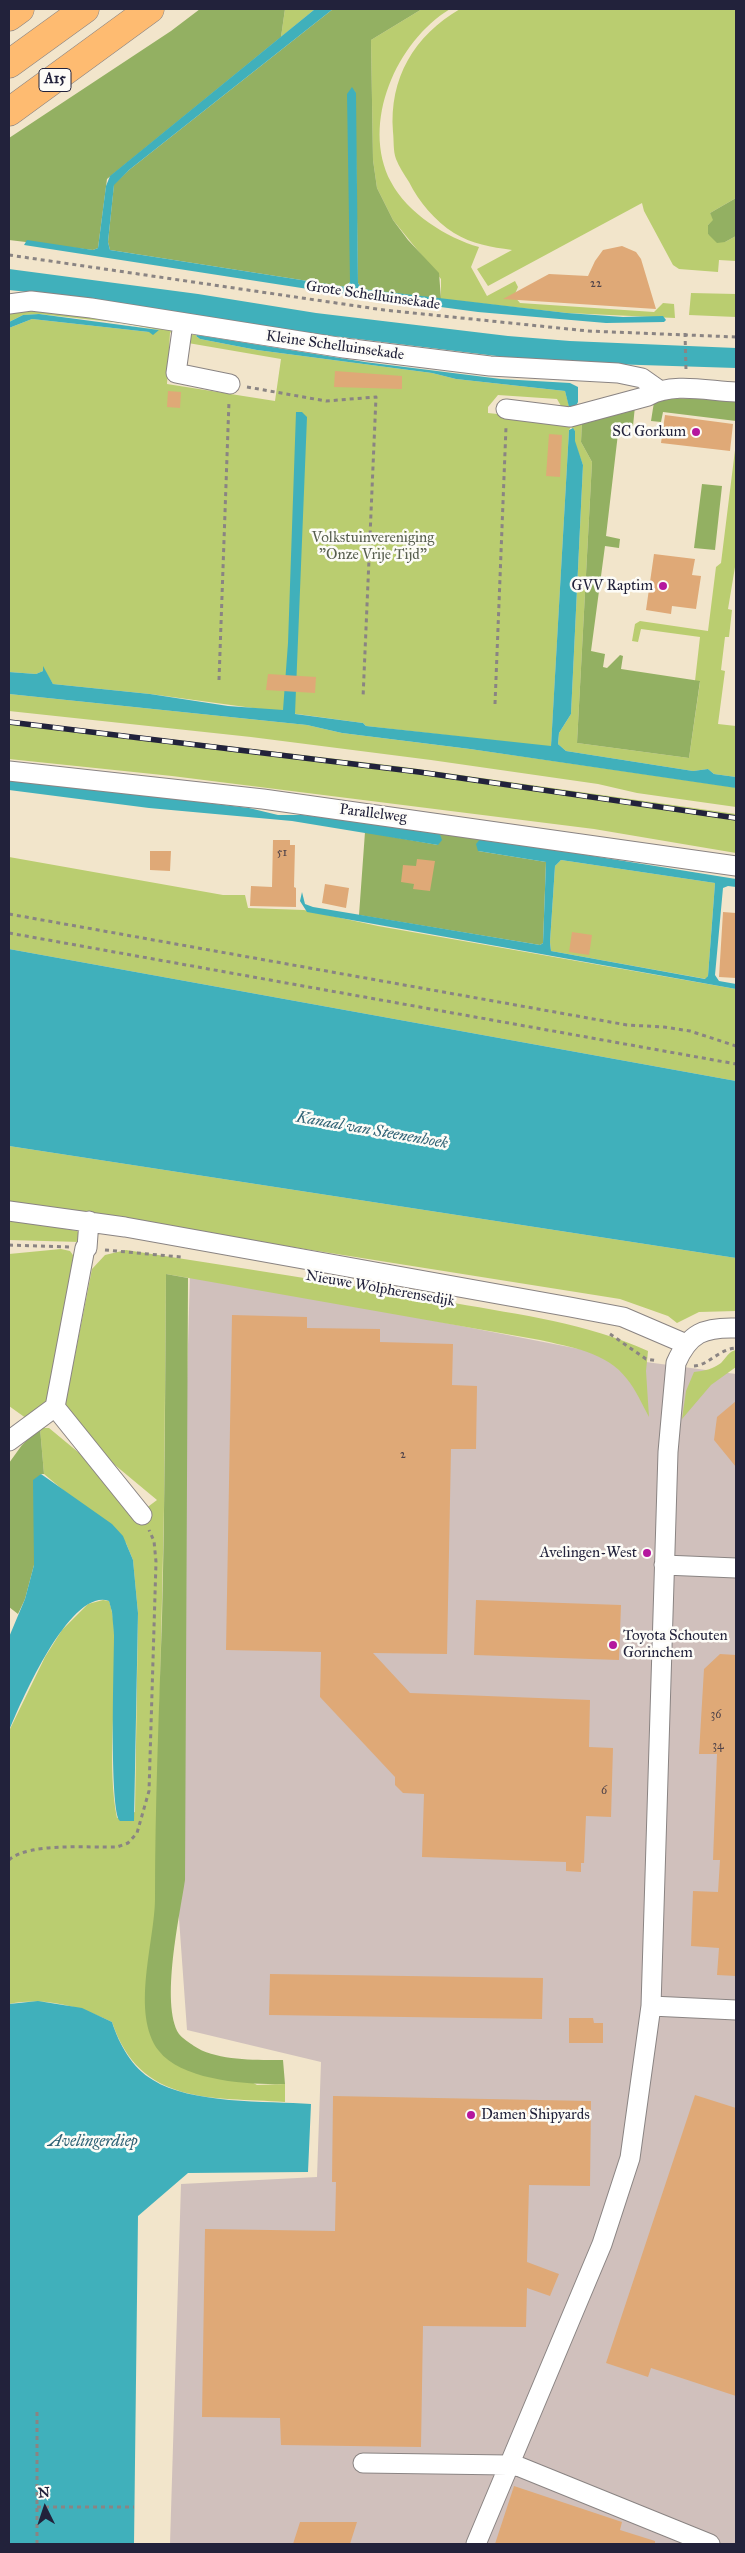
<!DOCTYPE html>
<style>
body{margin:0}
#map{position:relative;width:745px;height:2553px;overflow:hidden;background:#f2e5cb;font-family:"IM FELL Great Primer",serif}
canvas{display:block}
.frame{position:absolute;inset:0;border:10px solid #22223b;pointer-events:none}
.north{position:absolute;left:20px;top:2483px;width:50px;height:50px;-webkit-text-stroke:4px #fdfcf7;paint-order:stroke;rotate:356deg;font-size:14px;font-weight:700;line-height:20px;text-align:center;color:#22223b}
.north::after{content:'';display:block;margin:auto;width:18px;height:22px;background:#22223b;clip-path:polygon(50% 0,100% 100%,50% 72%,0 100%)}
</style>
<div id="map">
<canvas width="745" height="2553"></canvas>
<div class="frame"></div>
<div class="north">N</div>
</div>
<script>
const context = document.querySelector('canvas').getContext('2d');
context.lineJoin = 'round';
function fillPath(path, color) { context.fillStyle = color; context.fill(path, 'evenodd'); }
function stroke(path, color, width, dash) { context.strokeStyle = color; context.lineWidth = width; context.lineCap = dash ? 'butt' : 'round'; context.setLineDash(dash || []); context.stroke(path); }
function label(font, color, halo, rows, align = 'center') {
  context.font = font + ' "IM FELL Great Primer",serif'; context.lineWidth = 5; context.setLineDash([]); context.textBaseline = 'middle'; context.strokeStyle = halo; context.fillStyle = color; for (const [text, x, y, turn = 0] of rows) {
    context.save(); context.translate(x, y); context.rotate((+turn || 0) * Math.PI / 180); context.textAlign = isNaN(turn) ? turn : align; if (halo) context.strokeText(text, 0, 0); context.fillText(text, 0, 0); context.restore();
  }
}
fillPath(new Path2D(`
 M 190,1273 L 646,1362 L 736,1374 L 736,2544 L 170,2544 L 181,2184 L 317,2177 L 321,2062 L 187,2030 L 174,1849 Z`), '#d0c0bc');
fillPath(new Path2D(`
 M 285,9 L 315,9 L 281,37 Z
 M 422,9 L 450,9 C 397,41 360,123 391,182 C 407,213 447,238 479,247 L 471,267 L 487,296 L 515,281 L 518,287 L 514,296 L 520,303 L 654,312 L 663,303 L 674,304 L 675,318 L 567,313 L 441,299 L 441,279 L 393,220 L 377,188 L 373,160 L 371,40 Z
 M 460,9 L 736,9 L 736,198 L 710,213 L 714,220 L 708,225 L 708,234 L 725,242 L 736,236 L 736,261 L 719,260 L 718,272 L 679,269 L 673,265 L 644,211 L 642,203 L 488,286 L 477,269 L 512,250 C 491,247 472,244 454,233 C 435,221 419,202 409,182 C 404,174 399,167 396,159 C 393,151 394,140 393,132 C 389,78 414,36 460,9 Z
 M 691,293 L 736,294 L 736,317 L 689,315 Z
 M 13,307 L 168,327 L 172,331 L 170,333 L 167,384 L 275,401 L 281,359 L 188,343 L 186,334 L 197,335 L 196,336 L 200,339 L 257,350 L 432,373 L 456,379 L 565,391 L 569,406 L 572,407 L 571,413 L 565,413 L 557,399 L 498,395 L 488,407 L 488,413 L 562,421 L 582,421 L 581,442 L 592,462 L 577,743 L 689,758 L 700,682 L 695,681 L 700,637 L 641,629 L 638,642 L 632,641 L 635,624 L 640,621 L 708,631 L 716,567 L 721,563 L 736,442 L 736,561 L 728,609 L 732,610 L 729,637 L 725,637 L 721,670 L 725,671 L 718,724 L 736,726 L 736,777 L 714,774 L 708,769 L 693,771 L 566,751 L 558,744 L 559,733 L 571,714 L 583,465 L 574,441 L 575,431 L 571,427 L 569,430 L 551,747 L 366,726 L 363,723 L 150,694 L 53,684 L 43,668 L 43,671 L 36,674 L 9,672 L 9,328 L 32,319 L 149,332 L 159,330 L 122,323 L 39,314 L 23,315 L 9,322 L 9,309 Z
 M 9,694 L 307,725 L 342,733 L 470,749 L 733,787 L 736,788 L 736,807 L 637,793 L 598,784 L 431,760 L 251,737 L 9,711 Z
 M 9,720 L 404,767 L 736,814 L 736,853 L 594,829 L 172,776 L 9,759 Z
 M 9,857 L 223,895 L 245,895 L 248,908 L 304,910 L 378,926 L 736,989 L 736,1081 L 9,949 Z
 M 561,860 L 715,883 L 708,976 L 706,979 L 551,951 L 550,942 L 555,866 Z
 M 9,1146 L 736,1258 L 736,1311 L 699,1312 L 677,1323 L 668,1316 L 620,1299 L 9,1202 Z
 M 9,1219 L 77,1231 L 80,1233 L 80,1242 L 9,1240 Z
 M 61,1249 L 70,1251 L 78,1262 L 45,1411 L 30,1421 L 9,1406 L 9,1254 Z
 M 126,1250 C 235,1267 345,1284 454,1303 C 521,1315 587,1323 648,1351 L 646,1371 L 649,1417 C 642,1404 636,1390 627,1379 C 607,1352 570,1347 540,1340 L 166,1274 L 164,1507 L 155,1918 L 150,1953 L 148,2025 L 257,2085 L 285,2084 L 285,2102 C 212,2097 140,2106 112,2022 C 78,2006 46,1997 9,2004 L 9,1731 L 45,1657 L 62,1630 L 88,1604 L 103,1600 L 109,1601 C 115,1618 114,1636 114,1654 C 116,1707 107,1766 117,1818 L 135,1812 L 138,1613 L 133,1560 L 126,1543 L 44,1474 L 40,1428 L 49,1428 L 84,1457 L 141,1512 L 157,1500 L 62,1421 L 92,1269 L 105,1255 Z
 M 736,1350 L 736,1367 L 711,1385 L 682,1419 L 686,1391 L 694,1372 C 704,1371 713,1369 721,1363 C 726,1358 729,1351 736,1350 Z`), '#bacd70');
fillPath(new Path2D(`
 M 200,9 L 285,9 L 281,37 L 107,179 L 98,248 L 93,250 L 9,240 L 9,138 L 171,31 Z
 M 333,9 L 422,9 L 371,40 L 373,160 L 377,188 L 393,220 L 408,240 L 439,273 L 441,299 L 362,289 L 358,283 L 355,89 L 350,282 L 346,287 L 110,250 L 108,242 L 114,184 L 129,170 Z
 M 736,198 L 736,236 L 725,242 L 717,243 L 708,234 L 708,225 L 713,220 L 710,213 Z
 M 662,398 L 736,400 L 736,421 L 663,412 L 661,422 L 651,421 L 654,402 Z
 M 635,406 L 633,426 L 619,425 L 606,536 L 620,539 L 619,548 L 605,546 L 591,651 L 605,654 L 603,667 L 607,668 L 620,655 L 623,656 L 621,669 L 700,681 L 689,758 L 577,743 L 592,462 L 581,442 L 582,421 Z
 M 702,484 L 722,486 L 715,550 L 694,548 Z
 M 365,832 L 438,845 L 439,832 L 481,838 L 478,851 L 546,862 L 543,943 L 540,945 L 359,915 Z
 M 166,1274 L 188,1278 L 185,1880 C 180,1914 160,2004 179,2034 C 182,2038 190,2043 194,2046 C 216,2061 257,2060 283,2060 L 285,2084 C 250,2085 182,2081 159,2051 C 130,2014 155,1941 155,1898 C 155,1805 159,1712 162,1618 C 165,1504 165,1389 166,1274 Z
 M 40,1428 L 44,1474 L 41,1474 L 34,1499 L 34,1565 L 25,1599 L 18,1614 L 9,1607 L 9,1463 L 22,1445 Z`), '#93b062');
fillPath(new Path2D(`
 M 315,9 L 333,9 L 129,170 L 114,185 L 108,242 L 110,250 L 346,287 L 350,282 L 347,94 L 352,87 L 356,93 L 358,283 L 362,289 L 567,313 L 623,317 L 663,316 L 666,320 L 664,322 L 606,323 L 478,312 L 321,291 L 24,245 L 27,240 L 93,250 L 98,248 L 106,186 L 110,176 Z
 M 9,269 L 198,294 L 316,313 L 508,336 L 570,341 L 736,348 L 736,368 L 546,362 L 480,354 L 309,333 L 86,298 L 9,290 Z
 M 39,314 L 159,330 L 153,335 L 149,332 L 32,319 L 9,328 L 9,322 L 23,315 Z
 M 197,335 L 365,362 L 501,379 L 570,383 L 578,387 L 578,402 L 576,406 L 569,407 L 565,391 L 456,379 L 432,373 L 257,350 L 200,339 L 196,336 Z
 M 296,412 L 302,412 L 307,417 L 295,714 L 363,723 L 366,726 L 551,746 L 569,430 L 573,428 L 575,431 L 575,441 L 583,465 L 571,714 L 559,733 L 558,744 L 566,751 L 693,771 L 708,769 L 714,774 L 736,777 L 736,788 L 470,749 L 342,733 L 307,725 L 9,694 L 9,672 L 36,674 L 43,671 L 43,666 L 53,684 L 150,694 L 228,706 L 283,710 L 288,643 Z
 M 9,779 L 249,808 L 278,815 L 303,815 L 439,832 L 442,840 L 438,845 L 292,821 L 149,808 L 9,790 Z
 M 481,838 L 736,879 L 736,887 L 728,886 L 723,888 L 715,975 L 719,981 L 736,984 L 736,989 L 307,912 L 300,901 L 302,892 L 305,904 L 313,907 L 540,945 L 543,943 L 546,862 L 478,851 L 476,844 ZM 561,860 L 715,883 L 708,976 L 705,979 L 551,951 L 550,942 L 555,866 Z
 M 9,949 L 736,1081 L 736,1258 L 9,1146 Z
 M 41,1474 L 112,1524 L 123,1536 L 133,1560 L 138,1613 L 134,1821 L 120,1821 C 109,1812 114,1659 114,1635 L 112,1612 L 109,1601 C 70,1587 20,1704 9,1731 L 9,1637 L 25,1599 L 34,1565 L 33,1480 Z
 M 38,2001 L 82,2008 L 112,2022 C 119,2044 132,2068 153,2080 C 190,2104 267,2101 311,2104 L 308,2172 L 188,2173 L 138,2216 L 134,2544 L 9,2544 L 9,2004 Z`), '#40b0bb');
fillPath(new Path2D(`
 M 622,246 L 636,252 L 641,259 L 656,309 L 503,299 L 549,274 L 588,276 L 595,261 L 603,250 Z
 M 335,371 L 402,376 L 402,389 L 334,387 Z
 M 168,391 L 181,392 L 180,408 L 167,407 Z
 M 665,415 L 733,424 L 730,451 L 661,443 Z
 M 549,434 L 562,435 L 560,477 L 546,476 Z
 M 654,554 L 695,559 L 692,575 L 701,576 L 696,609 L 672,606 L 671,614 L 646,610 Z
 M 268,674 L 316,677 L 315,693 L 266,690 Z
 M 273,840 L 290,840 L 290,845 L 295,845 L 294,887 L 296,888 L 296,907 L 250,906 L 251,886 L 272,887 Z
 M 150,851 L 171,851 L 170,871 L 150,870 Z
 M 417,859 L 435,861 L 430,891 L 413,889 L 414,884 L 401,882 L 403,865 L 416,866 Z
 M 325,884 L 349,888 L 346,908 L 322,903 Z
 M 723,912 L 736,913 L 736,978 L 719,977 Z
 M 572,932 L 592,935 L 589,955 L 569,952 Z
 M 232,1315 L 307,1317 L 307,1328 L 380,1329 L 380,1342 L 453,1344 L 452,1385 L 477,1386 L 476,1449 L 451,1449 L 447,1654 L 373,1653 L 410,1693 L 590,1700 L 589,1747 L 613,1748 L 611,1817 L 586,1816 L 584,1863 L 581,1863 L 581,1872 L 566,1871 L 566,1862 L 422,1857 L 424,1794 L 403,1793 L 395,1785 L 395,1777 L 320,1697 L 321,1652 L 226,1650 Z
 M 736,1401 L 736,1467 L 714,1440 L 717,1417 Z
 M 476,1600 L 621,1605 L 619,1660 L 474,1655 Z
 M 720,1654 L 736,1655 L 736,1976 L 717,1975 L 719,1948 L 691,1946 L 693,1891 L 718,1892 L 720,1860 L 713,1860 L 717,1754 L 699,1754 L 704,1669 Z
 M 270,1974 L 543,1978 L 542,2019 L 269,2015 Z
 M 569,2018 L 593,2018 L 594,2023 L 603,2023 L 603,2043 L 569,2043 Z
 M 695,2095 L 736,2108 L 736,2396 L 651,2368 L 648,2377 L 606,2363 Z
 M 333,2096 L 591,2101 L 590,2186 L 529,2185 L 527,2262 L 559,2274 L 550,2296 L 527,2288 L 526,2327 L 423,2326 L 421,2447 L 281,2445 L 280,2418 L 202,2417 L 205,2229 L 335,2231 L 336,2182 L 332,2182 Z
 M 514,2486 L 622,2522 L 620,2530 L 655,2541 L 655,2544 L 495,2544 Z
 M 300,2522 L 357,2522 L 350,2544 L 293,2544 Z`), '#dfa977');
const minor = new Path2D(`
 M 9,304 L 31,301 L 91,308 L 344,348 L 490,366 L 618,373 L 642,378 L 659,390
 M 183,323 L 176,373 L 230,384
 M 506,409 L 570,417 L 648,396 C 673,382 708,391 736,392
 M 9,771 L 263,799 L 736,866
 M 9,1211 L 125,1227 L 570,1307 L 623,1317 L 686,1344
 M 736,1328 C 704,1327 689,1333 676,1363 L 668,1452 L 651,2006 L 736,2010
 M 55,1407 L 142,1515
 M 9,1441 L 55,1407 L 85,1248 L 87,1248 L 89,1221
 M 664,1565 L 736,1568
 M 363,2463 L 508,2465 L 520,2467 L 710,2544
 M 476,2544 L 602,2244 L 630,2158 L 651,2006`);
const highway = new Path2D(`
 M 9,17 L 20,9
 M 9,64 L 85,9
 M 9,112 L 150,9`);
stroke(minor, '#8a8483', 21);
stroke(highway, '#8a8483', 29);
stroke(new Path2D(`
 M 9,255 L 384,310 L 588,331 L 736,337
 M 685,333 L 686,370
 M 247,387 L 326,401 L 376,397 L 363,698
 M 219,680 L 229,401
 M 495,704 L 506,427
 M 9,914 L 627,1025 L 664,1027 L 690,1031 L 736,1046
 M 9,933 L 736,1064
 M 9,1245 L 69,1247
 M 105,1250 L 181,1257
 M 610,1334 L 646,1359 L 658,1361
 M 694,1366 C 709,1365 719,1349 736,1348
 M 9,1860 C 29,1842 90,1848 117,1847 L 128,1843 L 137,1833 L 149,1791 L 156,1562 L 154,1541 L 149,1530
 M 37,2507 L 134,2507
 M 37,2544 L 37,2412`), '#8a8483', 3, [4, 4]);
stroke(minor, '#fff', 19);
stroke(highway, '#febb71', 28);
const rail = new Path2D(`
 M 9,722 L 419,772 L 736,818`);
stroke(rail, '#22223b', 5.5);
stroke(rail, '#fdfcf7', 4, [11]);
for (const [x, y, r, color] of [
 [696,432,5,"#b5179e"],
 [663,586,5,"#b5179e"],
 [647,1553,5,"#b5179e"],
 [613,1645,5,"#b5179e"],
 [471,2115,5,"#b5179e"]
]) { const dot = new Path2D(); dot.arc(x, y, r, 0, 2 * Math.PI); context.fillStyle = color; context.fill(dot); stroke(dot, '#fdfcf7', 2); }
label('12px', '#51444a', null, [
 ["22",596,284],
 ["51",282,853],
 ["2",403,1455],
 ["36",716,1715],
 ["34",718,1746],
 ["6",604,1791]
]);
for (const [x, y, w] of [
 [55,80,32]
]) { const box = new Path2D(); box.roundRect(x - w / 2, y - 11.5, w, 23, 4); context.fillStyle = '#fdfcf7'; context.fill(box); stroke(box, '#22223b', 1); }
label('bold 14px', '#22223b', null, [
 ["A15",55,80]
]);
label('15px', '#22223b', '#fdfcf7', [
 ["Grote Schelluinsekade",373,296,8],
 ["Kleine Schelluinsekade",335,346,8],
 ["Parallelweg",373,814,7],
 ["Nieuwe Wolpherensedijk",380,1289,10]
]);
label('15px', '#22223b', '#fdfcf7', [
 ["SC Gorkum",686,432],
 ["GVV Raptim",653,586],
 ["Avelingen-West",637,1553],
 ["Toyota Schouten",623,1636,"left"],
 ["Gorinchem",623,1653,"left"],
 ["Damen Shipyards",481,2115,"left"]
], 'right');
label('15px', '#575e4e', '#fdfcf7', [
 ["Volkstuinvereniging",373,538],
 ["\"Onze Vrije Tijd\"",373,555]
]);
label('italic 16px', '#306275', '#fdfcf7', [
 ["Kanaal van Steenenhoek",372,1131,10],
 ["Avelingerdiep",93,2142]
]);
</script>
